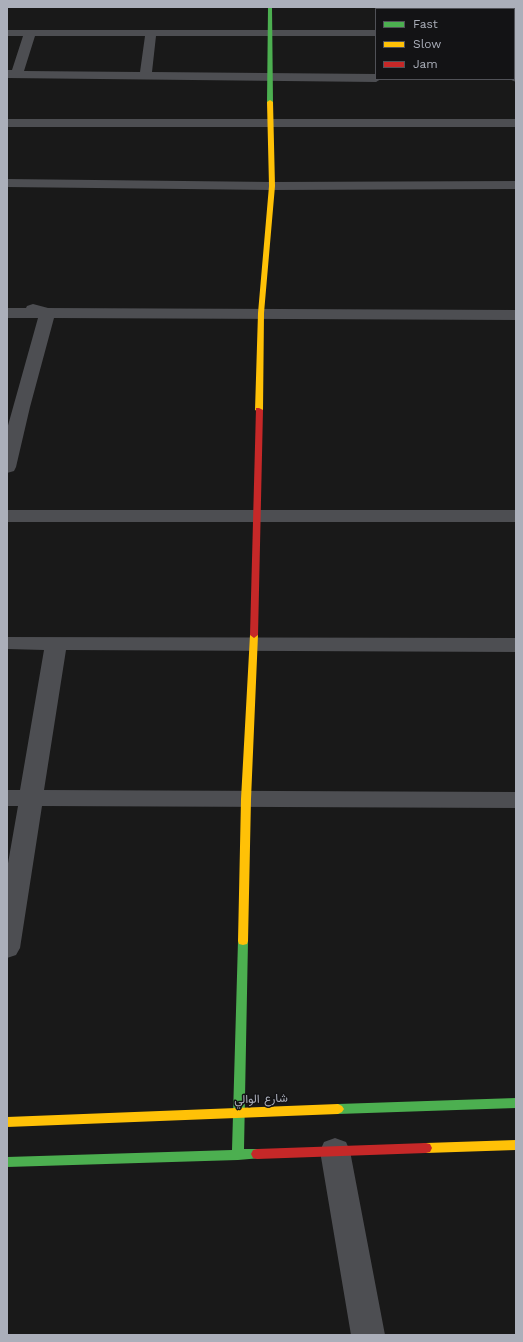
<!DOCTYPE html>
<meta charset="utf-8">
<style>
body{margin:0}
#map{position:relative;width:523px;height:1342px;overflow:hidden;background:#191919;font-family:"Work Sans",sans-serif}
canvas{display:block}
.frame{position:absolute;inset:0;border:8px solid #abafba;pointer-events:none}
.legend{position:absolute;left:375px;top:8px;width:140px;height:72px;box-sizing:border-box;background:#131315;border:1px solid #505157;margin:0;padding:5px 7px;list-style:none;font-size:12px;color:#abafba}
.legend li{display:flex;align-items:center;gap:8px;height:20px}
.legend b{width:20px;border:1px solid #505157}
</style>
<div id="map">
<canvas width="523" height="1342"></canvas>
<div class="frame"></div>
<ul class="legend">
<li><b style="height:5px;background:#4caf50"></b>Fast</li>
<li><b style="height:5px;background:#ffc107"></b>Slow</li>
<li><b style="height:5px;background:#c62828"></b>Jam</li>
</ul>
</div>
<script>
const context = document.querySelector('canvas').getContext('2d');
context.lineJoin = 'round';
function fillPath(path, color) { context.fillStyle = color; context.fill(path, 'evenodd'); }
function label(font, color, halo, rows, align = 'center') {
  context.font = font + ' "Work Sans",Vazirmatn,sans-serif'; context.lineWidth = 3; context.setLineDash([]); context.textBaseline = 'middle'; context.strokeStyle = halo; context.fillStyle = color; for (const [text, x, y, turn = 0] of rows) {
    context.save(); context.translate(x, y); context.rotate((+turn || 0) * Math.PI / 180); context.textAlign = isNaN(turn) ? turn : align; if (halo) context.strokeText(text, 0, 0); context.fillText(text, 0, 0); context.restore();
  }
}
fillPath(new Path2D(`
 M 7,30 L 376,30 L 376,36 L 156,36 L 152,72 L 376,74 L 376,79 L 381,79 L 376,82 L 7,78 L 7,70 L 12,70 L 23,36 L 7,36 ZM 35,36 L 145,36 L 140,72 L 24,71 Z
 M 514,30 L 516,30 L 516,36 L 514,36 Z
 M 514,74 L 516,74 L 516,82 L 509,79 L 514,79 Z
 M 7,119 L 516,119 L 516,127 L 7,127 Z
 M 7,179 L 272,182 L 516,181 L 516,189 L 272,190 L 7,187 Z
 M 33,304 L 48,308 L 516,310 L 516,320 L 54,318 L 30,407 L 16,467 L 14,471 L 7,473 L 7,429 L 38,318 L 7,318 L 7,308 L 26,308 L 27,306 Z
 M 7,510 L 516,510 L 516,522 L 7,522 Z
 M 7,637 L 516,638 L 516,652 L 66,650 L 44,790 L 516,792 L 516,808 L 42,806 L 20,948 L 16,955 L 7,958 L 7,869 L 18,806 L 7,806 L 7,790 L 20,790 L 44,650 L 7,649 Z
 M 335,1138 L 346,1142 L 350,1151 L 385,1335 L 351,1335 L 320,1151 L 324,1142 Z`), '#4d4e52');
fillPath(new Path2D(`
 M 268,7 L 272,7 L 273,102 L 270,104 L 267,102 Z
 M 243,937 L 247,938 L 248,941 L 244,1149 L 257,1149 L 261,1150 L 263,1154 L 261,1158 L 238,1160 L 7,1167 L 7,1157 L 232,1150 L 238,941 L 239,938 Z
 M 516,1098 L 516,1108 L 338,1114 L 334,1112 L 332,1109 L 334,1106 L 338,1104 Z`), '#4caf50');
fillPath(new Path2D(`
 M 270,100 L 273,102 L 275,186 L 264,313 L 263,410 L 259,412 L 255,410 L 258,313 L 269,186 L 267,102 Z
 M 254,632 L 258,635 L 251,799 L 248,941 L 247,944 L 243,945 L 239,944 L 238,941 L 241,799 L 250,635 Z
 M 338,1104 L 342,1106 L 344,1109 L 342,1112 L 338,1114 L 7,1127 L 7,1117 Z
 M 516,1140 L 516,1150 L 426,1153 L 422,1152 L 420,1148 L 422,1144 L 426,1143 Z`), '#ffc107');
fillPath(new Path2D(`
 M 256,408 L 259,408 L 263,410 L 258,635 L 254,638 L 250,635 Z
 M 426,1143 L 430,1144 L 432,1148 L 430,1152 L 426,1153 L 257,1159 L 253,1158 L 251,1154 L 253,1150 L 257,1149 Z`), '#c62828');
label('12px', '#abafba', '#131315', [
 ["شارع الوالي",261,1099,-2]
]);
</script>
